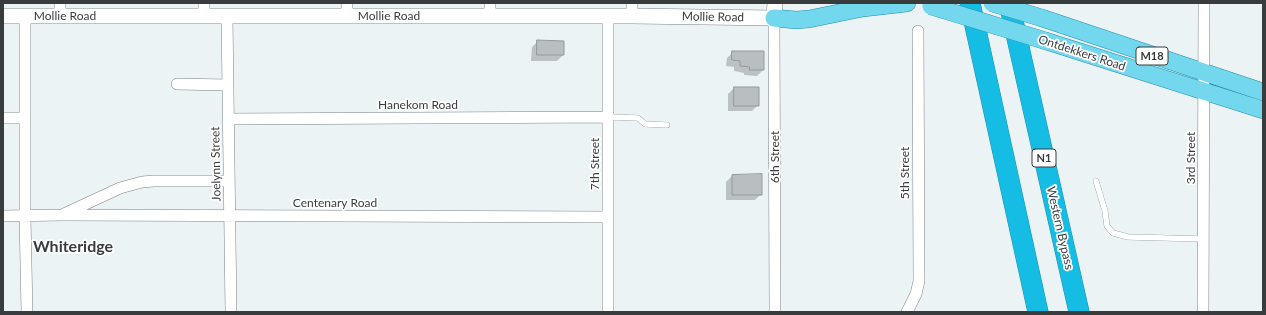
<!DOCTYPE html>
<style>
body{margin:0}
#map{position:relative;width:1266px;height:315px;overflow:hidden;background:#ecf3f5;font-family:Lato,sans-serif}
canvas{display:block}
.frame{position:absolute;inset:0;border:4px solid #393c3d;pointer-events:none}
</style>
<div id="map">
<canvas width="1266" height="315"></canvas>
<div class="frame"></div>
</div>
<script>
const context = document.querySelector('canvas').getContext('2d');
context.lineJoin = 'round';
function fillPath(path, color) { context.fillStyle = color; context.fill(path, 'evenodd'); }
function stroke(path, color, width, dash) { context.strokeStyle = color; context.lineWidth = width; context.lineCap = dash ? 'butt' : 'round'; context.setLineDash(dash || []); context.stroke(path); }
function label(font, color, halo, rows, align = 'center') {
  context.font = font + ' Lato,sans-serif'; context.lineWidth = 3.5; context.setLineDash([]); context.textBaseline = 'middle'; context.strokeStyle = halo; context.fillStyle = color; for (const [text, x, y, turn = 0] of rows) {
    context.save(); context.translate(x, y); context.rotate((+turn || 0) * Math.PI / 180); context.textAlign = isNaN(turn) ? turn : align; if (halo) context.strokeText(text, 0, 0); context.fillText(text, 0, 0); context.restore();
  }
}
fillPath(new Path2D(`
 M 538,41 L 563,55 L 557,61 L 531,61 L 532,47 Z
 M 733,52 L 763,70 L 757,76 L 744,75 L 744,73 L 734,71 L 734,67 L 726,66 L 727,58 Z
 M 734,88 L 758,105 L 752,111 L 728,111 L 728,94 Z
 M 732,176 L 761,194 L 755,200 L 726,200 L 726,182 Z`), '#0003');
const building = new Path2D(`
 M 537,40 L 564,41 L 564,55 L 537,55 Z
 M 732,51 L 764,51 L 764,70 L 749,70 L 750,67 L 740,66 L 740,61 L 732,60 Z
 M 734,87 L 759,87 L 759,106 L 734,106 Z
 M 762,174 L 762,195 L 732,195 L 732,175 Z`);
fillPath(building, '#b9bfc1');
stroke(building, '#93999c', 1);
const service = new Path2D(`
 M 609,117 L 638,118 L 645,124 L 667,125
 M 1096,181 L 1105,211 L 1107,226 L 1113,233 L 1128,237 L 1204,239`);
const minor = new Path2D(`
 M 25,16 L 25,216 L 27,312
 M 60,16 L 60,3
 M 347,16 L 347,3
 M 490,16 L 490,3
 M 632,16 L 632,3
 M 204,17 L 204,3
 M 227,17 L 231,312
 M 774,18 L 775,312
 M 177,84 L 228,85
 M 3,118 L 25,118
 M 228,119 L 609,117
 M 64,214 L 120,188 L 142,182 L 154,181 L 229,181
 M 3,216 L 63,215 L 608,217
 M 608,312 L 608,17
 M 907,312 L 916,294 L 919,281 L 918,31
 M 1203,312 L 1204,3`);
const secondary = new Path2D(`
 M 3,16 L 632,16 L 774,18 L 775,3`);
const primary = new Path2D(`
 M 774,18 L 796,20 L 809,19 L 863,8 L 907,3
 M 1042,18 L 1263,92
 M 1046,41 L 1263,110`);
const motorway = new Path2D(`
 M 970,3 L 1038,312
 M 1009,3 L 1079,312`);
stroke(service, '#7d8385', 6);
stroke(minor, '#7d8385', 12);
stroke(secondary, '#7d8385', 16);
stroke(primary, '#228fa9', 18);
stroke(motorway, '#228fa9', 21);
stroke(service, '#fff', 5.5);
stroke(minor, '#fff', 11);
stroke(secondary, '#fff', 15);
stroke(primary, '#73d7ee', 17);
stroke(motorway, '#15bce3', 20);
const primaryBridge = new Path2D(`
 M 992,3 L 1042,18
 M 931,6 L 1046,41`);
stroke(primaryBridge, '#228fa9', 18, []);
stroke(primaryBridge, '#73d7ee', 17);
for (const [x, y, w] of [
 [1152,56,32],
 [1044,158,24]
]) { const box = new Path2D(); box.roundRect(x - w / 2, y - 9, w, 18, 3); context.fillStyle = '#fff'; context.fill(box); stroke(box, '#393c3d', 1); }
label('bold 11px', '#393c3d', null, [
 ["M18",1152,56],
 ["N1",1044,158]
]);
label('12px', '#393c3d', '#fff', [
 ["Mollie Road",65,16],
 ["Mollie Road",389,16],
 ["Mollie Road",713,17,1],
 ["Ontdekkers Road",1082,53,18],
 ["Hanekom Road",418,105],
 ["6th Street",775,157,-90],
 ["3rd Street",1191,158,-90],
 ["Joelynn Street",216,164,-91],
 ["7th Street",595,164,-90],
 ["5th Street",905,173,-90],
 ["Centenary Road",335,203],
 ["Western Bypass",1060,228,77]
]);
label('bold 16px', '#393c3d', '#fff', [
 ["Whiteridge",73,247]
]);
</script>
